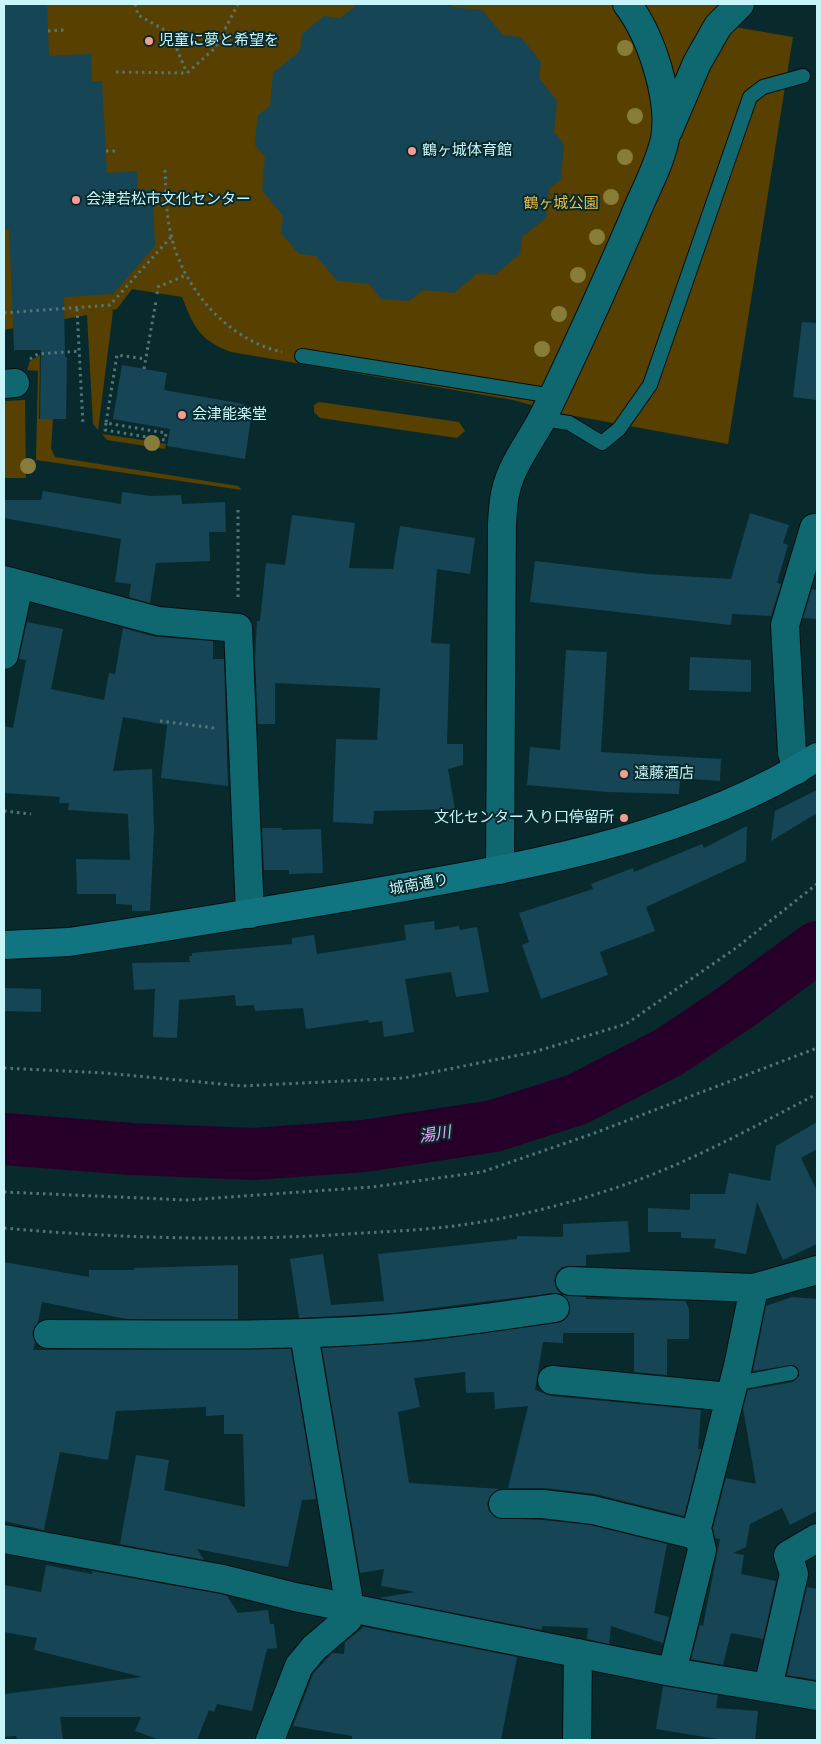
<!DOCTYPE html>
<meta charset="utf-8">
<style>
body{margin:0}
#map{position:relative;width:821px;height:1744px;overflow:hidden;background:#082a2d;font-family:Helvetica,sans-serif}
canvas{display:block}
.frame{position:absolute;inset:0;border:5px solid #c7f5fa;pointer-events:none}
</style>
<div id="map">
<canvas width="821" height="1744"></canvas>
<div class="frame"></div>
</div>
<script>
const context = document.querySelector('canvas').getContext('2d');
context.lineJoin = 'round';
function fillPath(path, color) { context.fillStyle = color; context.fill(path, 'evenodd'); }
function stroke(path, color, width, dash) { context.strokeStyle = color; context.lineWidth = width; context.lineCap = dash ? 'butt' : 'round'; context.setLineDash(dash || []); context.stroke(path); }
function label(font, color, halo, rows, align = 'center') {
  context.font = font + ' Helvetica,"Noto Sans JP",sans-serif'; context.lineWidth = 4; context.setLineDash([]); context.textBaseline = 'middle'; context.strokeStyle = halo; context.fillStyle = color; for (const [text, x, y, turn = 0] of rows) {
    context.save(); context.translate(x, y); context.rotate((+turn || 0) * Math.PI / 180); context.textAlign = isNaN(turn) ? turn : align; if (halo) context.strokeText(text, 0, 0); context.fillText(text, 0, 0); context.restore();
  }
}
fillPath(new Path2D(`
 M 4,4 L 751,4 L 729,26 L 793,37 L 728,444 L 564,414 L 513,400 L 231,352 C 199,340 194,327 182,297 L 132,289 L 117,309 L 112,310 L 113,311 L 98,430 L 93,424 L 87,315 L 4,330 Z
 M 40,355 L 39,419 L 53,419 L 51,448 L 55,457 L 238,486 L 242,490 L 36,460 L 38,371 L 27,370 L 30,361 Z
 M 25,400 L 26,478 L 4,478 L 4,401 Z
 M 319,402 L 459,422 L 465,431 L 457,438 L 320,418 L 314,412 L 314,405 Z
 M 102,434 L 155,442 L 155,445 L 160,445 L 160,443 L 166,444 L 165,449 L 107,440 Z`), '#574000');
stroke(new Path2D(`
 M 4,1139 L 132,1149 L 253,1154 L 364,1146 L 494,1126 L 578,1099 L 669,1052 L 736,1007 L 817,947`), '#27002a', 52);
fillPath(new Path2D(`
 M 4,4 L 47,4 L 49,56 L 91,54 L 92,81 L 102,81 L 107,173 L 137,171 L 138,190 L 153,190 L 155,246 L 113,294 L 64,297 L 65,357 L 67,357 L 66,419 L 40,419 L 41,350 L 14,350 L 9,230 L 4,230 Z
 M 358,4 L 450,4 L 453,7 L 482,10 L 503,35 L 520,37 L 529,47 L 541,62 L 539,78 L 557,101 L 554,132 L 564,144 L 561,179 L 549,189 L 546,218 L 522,237 L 520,254 L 495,275 L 478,273 L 454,293 L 423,290 L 409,301 L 394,300 L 381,299 L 369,284 L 337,281 L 316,256 L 299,254 L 281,233 L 283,216 L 262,190 L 265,157 L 255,145 L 256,131 L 258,115 L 270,106 L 273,73 L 300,51 L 302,34 L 324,16 L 340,18 Z
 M 802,322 L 817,323 L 817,400 L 793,397 Z
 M 122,365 L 167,373 L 164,390 L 244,404 L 243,410 L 252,411 L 245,459 L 167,446 L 170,429 L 113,419 Z
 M 43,491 L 121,504 L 122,492 L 151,496 L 181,495 L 182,504 L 225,502 L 226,532 L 209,532 L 210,561 L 156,563 L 150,603 L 129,597 L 131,584 L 115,582 L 121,539 L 4,518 L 4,500 L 41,500 Z
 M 750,513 L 789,525 L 783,543 L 788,545 L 777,583 L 781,584 L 771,616 L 732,614 L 731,625 L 530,602 L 535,561 L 646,574 L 731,579 Z
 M 292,515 L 355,523 L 349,568 L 393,569 L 400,526 L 475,538 L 470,574 L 437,569 L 431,643 L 450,644 L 447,744 L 463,744 L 463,765 L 448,769 L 455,809 L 374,811 L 373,824 L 333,822 L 336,739 L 377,740 L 380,688 L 275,683 L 275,724 L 258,724 L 255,659 L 257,621 L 260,621 L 266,563 L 285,565 Z
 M 812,589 L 817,590 L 817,619 L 803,618 Z
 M 27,622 L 63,629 L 51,689 L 104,700 L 109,673 L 115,674 L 123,628 L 156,637 L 213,641 L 213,659 L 224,659 L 228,786 L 161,778 L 167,725 L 123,717 L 113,771 L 152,769 L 154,831 L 150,911 L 132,911 L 132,905 L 116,904 L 116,894 L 77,894 L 76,859 L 130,860 L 128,814 L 68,810 L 69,803 L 59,803 L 60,797 L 4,793 L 4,726 L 13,728 L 26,660 L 19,659 Z
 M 566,650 L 607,652 L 601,752 L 721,759 L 720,781 L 680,778 L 679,794 L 608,792 L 527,785 L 530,747 L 560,750 Z
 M 690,657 L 751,660 L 751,692 L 689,690 Z
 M 817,790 L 817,813 L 771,841 L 775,811 Z
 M 747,826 L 746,861 L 646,907 L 655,931 L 600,952 L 608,975 L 541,999 L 522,945 L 529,942 L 519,913 L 593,889 L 591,884 L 633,868 L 634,872 L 702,844 L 704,848 Z
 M 262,828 L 282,828 L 282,830 L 321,829 L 323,873 L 289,874 L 289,870 L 264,870 Z
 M 434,921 L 435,930 L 459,926 L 460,930 L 477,927 L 489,992 L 456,997 L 451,972 L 405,979 L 414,1032 L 384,1037 L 382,1021 L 369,1023 L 368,1020 L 306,1029 L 303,1008 L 255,1011 L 254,1005 L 236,1006 L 235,995 L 179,1000 L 177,1038 L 153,1037 L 155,989 L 134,990 L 132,963 L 190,962 L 189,956 L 192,956 L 192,953 L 292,944 L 292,938 L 314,935 L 317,954 L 406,940 L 404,925 Z
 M 4,988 L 41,989 L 41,1012 L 4,1011 Z
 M 817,1122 L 817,1149 L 801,1158 L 817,1191 L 817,1244 L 783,1260 L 757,1202 L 746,1254 L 714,1248 L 716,1239 L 681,1238 L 681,1232 L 648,1232 L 648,1208 L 690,1210 L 690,1194 L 725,1194 L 729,1173 L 770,1181 L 776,1146 Z
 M 628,1221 L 630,1252 L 586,1255 L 586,1266 L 562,1267 L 557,1272 L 554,1280 L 556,1288 L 561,1294 L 553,1293 L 393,1313 L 299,1318 L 290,1259 L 323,1254 L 331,1305 L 384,1301 L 378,1254 L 517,1239 L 517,1236 L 563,1237 L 563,1224 Z
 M 4,1262 L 89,1277 L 89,1270 L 134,1270 L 134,1268 L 238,1265 L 238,1319 L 126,1319 L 42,1302 L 38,1322 L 32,1333 L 35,1342 L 33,1350 L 291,1349 L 316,1499 L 302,1500 L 288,1567 L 197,1549 L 204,1560 L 120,1544 L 136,1455 L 169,1460 L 164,1490 L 245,1507 L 243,1434 L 224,1434 L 224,1415 L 206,1416 L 206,1407 L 116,1411 L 108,1460 L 60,1452 L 44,1530 L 4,1521 Z
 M 562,1294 L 586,1297 L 586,1299 L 685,1301 L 689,1309 L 689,1339 L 667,1339 L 667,1375 L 634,1372 L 634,1333 L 563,1333 L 563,1343 L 543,1342 L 535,1390 L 551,1396 L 701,1410 L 698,1449 L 701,1449 L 684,1516 L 595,1494 L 545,1488 L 508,1488 L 528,1406 L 495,1409 L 494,1392 L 466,1393 L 465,1372 L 414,1378 L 420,1407 L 398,1412 L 409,1483 L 500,1489 L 490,1496 L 487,1504 L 489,1511 L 496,1518 L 542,1520 L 590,1525 L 667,1544 L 654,1613 L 669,1617 L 663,1643 L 611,1626 L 609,1644 L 587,1639 L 588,1628 L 542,1626 L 542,1630 L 378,1598 L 415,1592 L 381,1586 L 384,1569 L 360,1573 L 322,1348 L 419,1342 L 557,1323 L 565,1320 L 570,1313 L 570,1305 Z
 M 792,1297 L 817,1299 L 817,1511 L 790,1525 L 782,1508 L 750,1524 L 746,1547 L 733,1553 L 744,1555 L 741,1574 L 776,1581 L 763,1639 L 731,1633 L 723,1665 L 691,1659 L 700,1625 L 703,1626 L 717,1554 L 720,1539 L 715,1538 L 713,1528 L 726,1478 L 756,1484 L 743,1408 L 748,1390 L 793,1382 L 799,1375 L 798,1368 L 793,1365 L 753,1371 L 766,1306 Z
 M 46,1565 L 92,1574 L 92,1571 L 220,1594 L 227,1596 L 238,1613 L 268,1610 L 270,1624 L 274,1624 L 277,1648 L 267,1649 L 252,1711 L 217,1704 L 214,1712 L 209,1710 L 197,1740 L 160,1740 L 135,1731 L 141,1717 L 60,1717 L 63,1740 L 17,1740 L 16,1736 L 4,1737 L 4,1694 L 142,1677 L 34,1650 L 37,1638 L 4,1632 L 4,1585 L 41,1592 Z
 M 807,1587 L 817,1589 L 817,1680 L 787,1675 Z
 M 364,1627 L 517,1657 L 501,1740 L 352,1740 L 352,1736 L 293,1726 L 313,1674 L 332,1653 L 344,1654 L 345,1642 Z
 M 663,1686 L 718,1695 L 716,1708 L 758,1711 L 755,1740 L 723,1740 L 656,1729 Z`), '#164556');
const lane = new Path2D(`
 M 302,356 L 553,396
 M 542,419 L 569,423 L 602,443 L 619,429 L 650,385 L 750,97 L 763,87 L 803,76
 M 733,1384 L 791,1373`);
const street = new Path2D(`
 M 668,131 L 697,63 L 718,26 L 740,4
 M 4,384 L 15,383
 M 4,580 L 158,621 L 238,628 L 250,914
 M 4,655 L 19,584
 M 797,770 L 792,753 L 785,625 L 814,528
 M 500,870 L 502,523 C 503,512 503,500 506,490 C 512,464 530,442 542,419 C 574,354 604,287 633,220 C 643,194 659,167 665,139 C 672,99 651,35 627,4
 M 570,1281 L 754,1288
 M 48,1334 C 156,1334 264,1337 371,1330 C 433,1326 494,1317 555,1308
 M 552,1380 L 730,1397
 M 503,1504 L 543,1504 L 593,1510 L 699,1536
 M 4,1539 L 223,1579 L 295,1597 L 672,1672 L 817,1696
 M 672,1672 L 702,1550 L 697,1528 L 738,1366 L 754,1288 L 817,1270
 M 768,1687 L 794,1574 L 788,1555 L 817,1538
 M 270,1740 L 299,1666 L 314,1648 L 348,1619 L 350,1608 L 304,1334
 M 577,1740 L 578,1653`);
const secondary = new Path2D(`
 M 4,945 L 69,942 L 102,937 C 203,921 304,905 405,887 C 543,863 697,834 817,757`);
stroke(lane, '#041012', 16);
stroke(street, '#041012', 30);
stroke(secondary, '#041012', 30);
stroke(new Path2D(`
 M 135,4 L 138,15 L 170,33 L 187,73
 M 48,31 L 65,30
 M 116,72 L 187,73 L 215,48 L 238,4
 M 106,151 L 119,151
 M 165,170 C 166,193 166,217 172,239 C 185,290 228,340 282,352
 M 157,294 L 158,287 L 186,275
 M 77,309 L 83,425
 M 4,313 L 110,305 L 171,237
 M 30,359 L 38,354 L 80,351
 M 144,369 L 156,301
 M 106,423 L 105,430 L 165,440 L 166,433 L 106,423 L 117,355 L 146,359
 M 238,510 L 238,600
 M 160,721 L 214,728
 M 4,811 L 31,814
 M 4,1068 L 105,1073 L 242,1086 L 404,1078 L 534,1052 L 626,1024 L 736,948 L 817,884
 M 4,1192 L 187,1200 L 372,1187 L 482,1172 L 592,1134 L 817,1048
 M 4,1228 C 113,1238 222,1241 332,1235 C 373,1232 414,1231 454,1226 C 516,1218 580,1201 638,1180 C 700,1157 759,1124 817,1094`), '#50767a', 3, [2.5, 4]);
stroke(lane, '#0f6770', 14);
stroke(street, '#0f6770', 28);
stroke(secondary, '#107580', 28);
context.fillStyle = '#887c39';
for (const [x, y] of [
 [625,48],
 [635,116],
 [625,157],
 [611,197],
 [597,237],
 [578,275],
 [559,314],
 [542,349],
 [152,443],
 [28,466]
]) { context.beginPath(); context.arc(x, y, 8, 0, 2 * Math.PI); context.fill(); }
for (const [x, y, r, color] of [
 [149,41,5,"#f59c93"],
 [412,151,5,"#f59c93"],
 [76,200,5,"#f59c93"],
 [182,415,5,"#f59c93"],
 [624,774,5,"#f59c93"],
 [624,818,5,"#f59c93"]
]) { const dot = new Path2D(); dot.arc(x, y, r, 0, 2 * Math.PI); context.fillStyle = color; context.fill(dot); stroke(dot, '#082a2d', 2); }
label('15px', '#c7f5fa', '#082a2d', [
 ["児童に夢と希望を",159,41],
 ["鶴ヶ城体育館",422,151],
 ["会津若松市文化センター",86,200],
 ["会津能楽堂",192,415],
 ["遠藤酒店",634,774],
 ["文化センター入り口停留所",614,818,"right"]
], 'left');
label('15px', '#f1bf43', '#082a2d', [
 ["鶴ヶ城公園",561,204]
]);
label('15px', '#c7f5fa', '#082a2d', [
 ["城南通り",419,885,-10]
]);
label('italic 16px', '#f9a5fb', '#082a2d', [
 ["湯川",435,1135,-9]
]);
</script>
